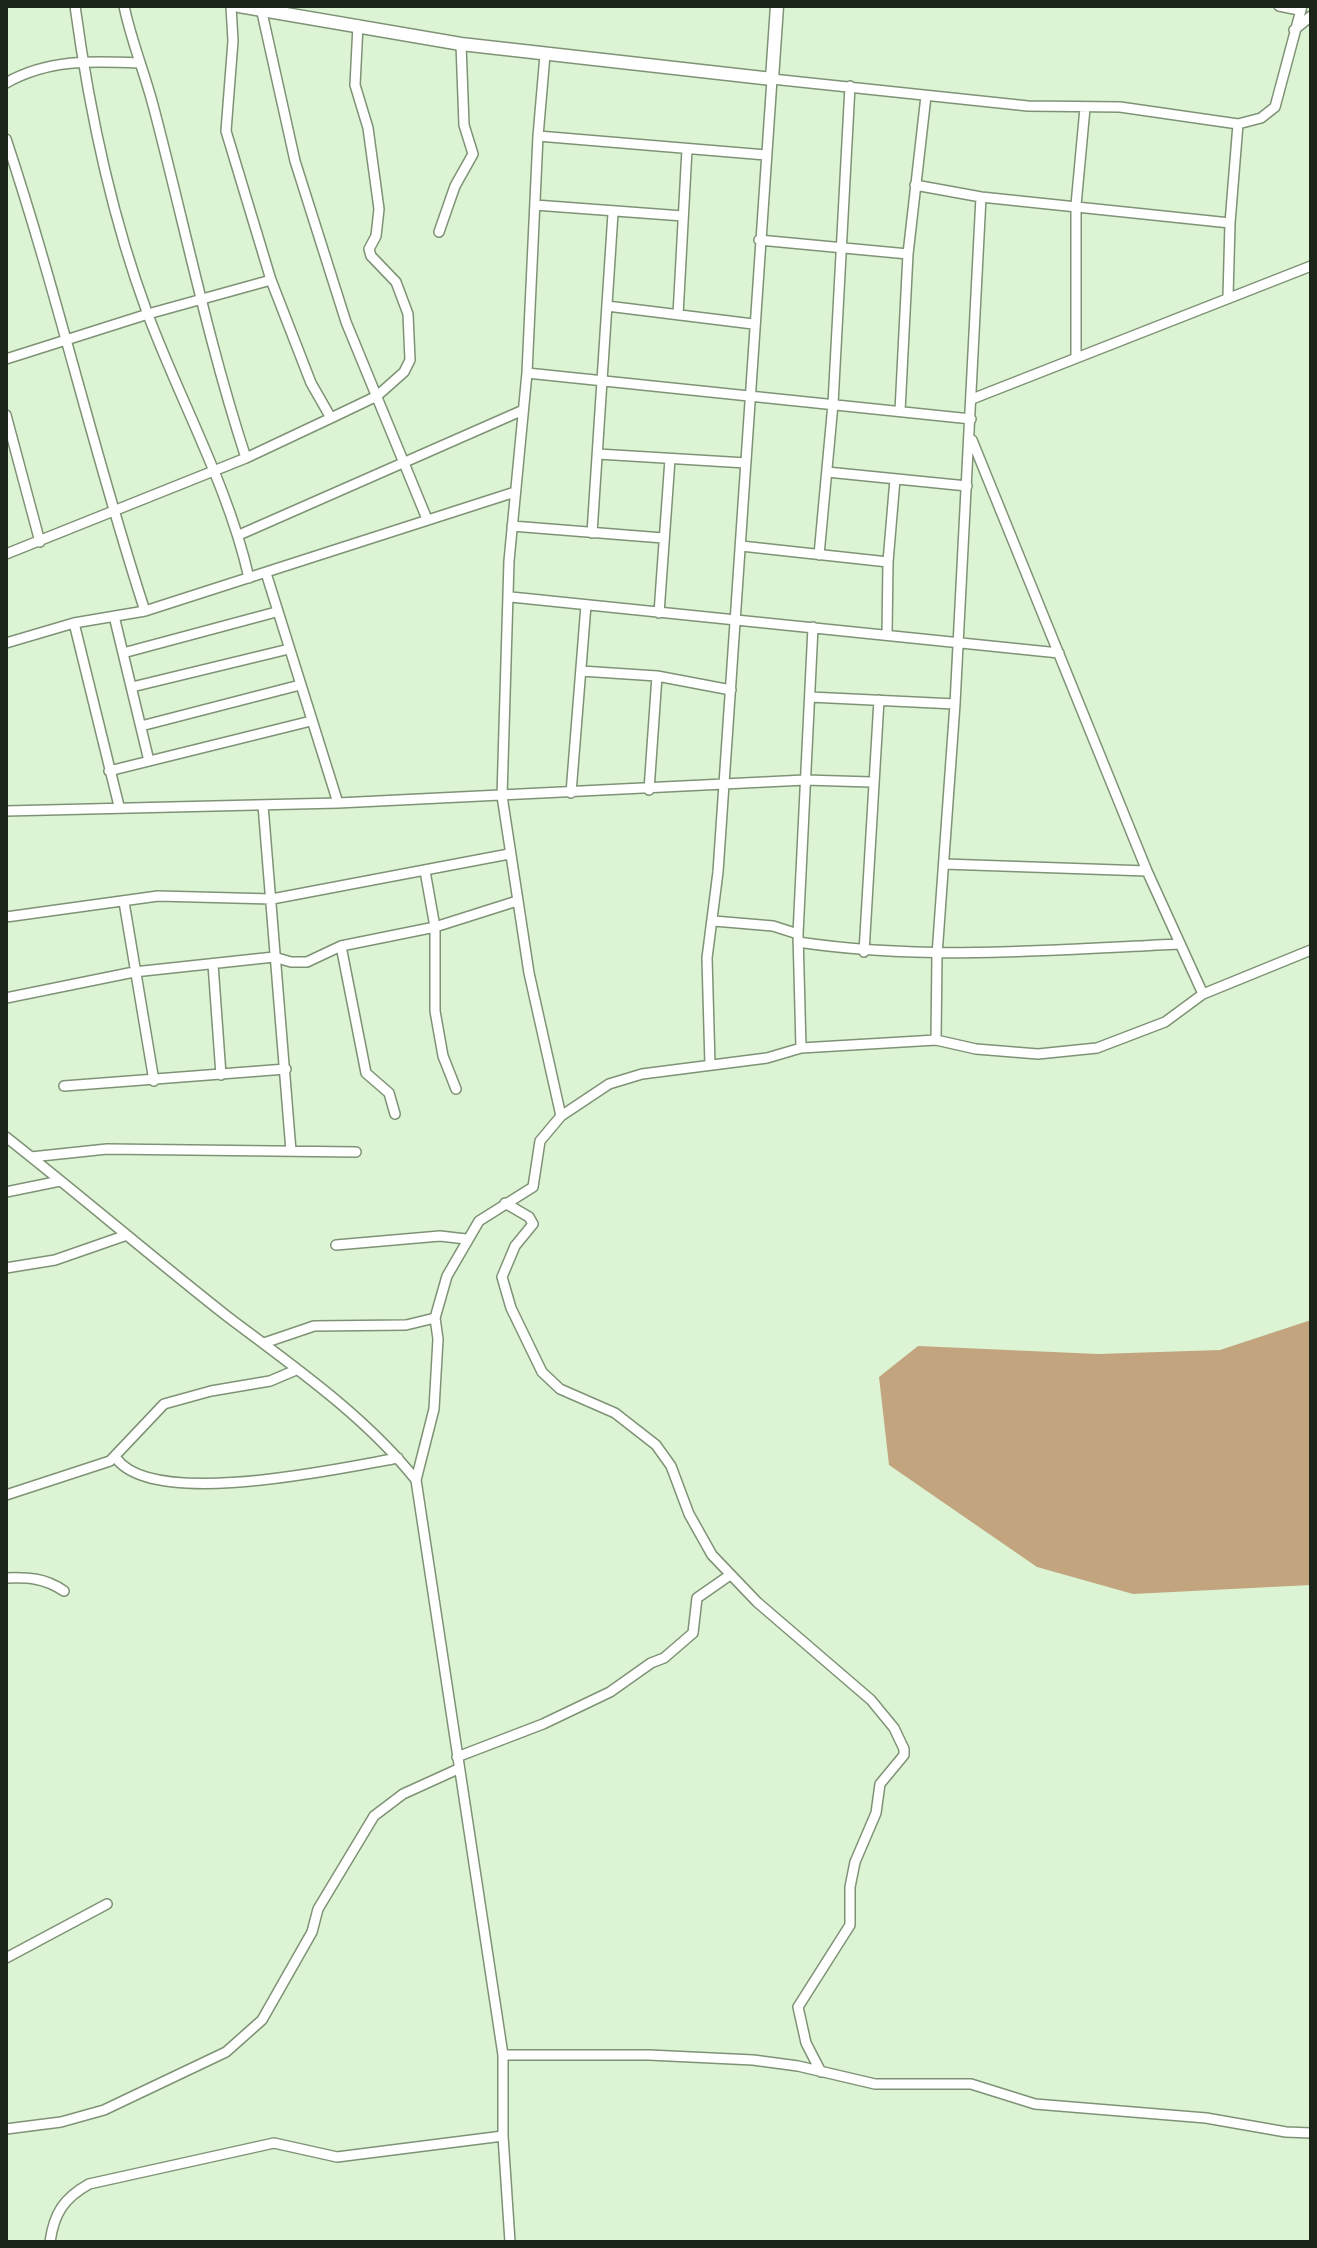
<!DOCTYPE html>
<style>
body{margin:0}
#map{position:relative;width:1317px;height:2248px;overflow:hidden;background:#ddf4d4;font-family:Roboto,sans-serif}
canvas{display:block}
.frame{position:absolute;inset:0;border:8px solid #1c2519;pointer-events:none}
</style>
<div id="map">
<canvas width="1317" height="2248"></canvas>
<div class="frame"></div>
</div>
<script>
const context = document.querySelector('canvas').getContext('2d');
context.lineJoin = 'round';
function fillPath(path, color) { context.fillStyle = color; context.fill(path, 'evenodd'); }
function stroke(path, color, width, dash) { context.strokeStyle = color; context.lineWidth = width; context.lineCap = dash ? 'butt' : 'round'; context.setLineDash(dash || []); context.stroke(path); }
fillPath(new Path2D(`
 M 1311,1320 L 1311,1585 L 1133,1594 L 1037,1567 L 889,1465 L 879,1377 L 918,1346 L 1098,1354 L 1220,1350 Z`), '#c2a57e');
const street = new Path2D(`
 M 75,6 C 89,109 111,215 147,312 C 180,401 228,485 249,578
 M 231,6 L 233,41 L 226,131 L 271,280 L 311,383 L 331,418 L 377,396 L 404,372 L 410,360 L 408,314 L 396,282 L 371,256 L 369,249 L 376,236 L 379,209 L 368,128 L 355,85 L 358,25
 M 1279,6 L 1299,10
 M 261,8 L 295,161 L 346,322 L 427,519
 M 1294,30 L 1311,16
 M 545,55 L 538,136 L 527,373 L 509,561 L 502,796 L 529,973 L 561,1116
 M 6,83 C 48,59 92,61 139,63
 M 538,136 L 766,155
 M 6,139 C 58,295 94,455 145,611
 M 915,185 L 981,197 L 1230,223 L 1238,124
 M 535,205 L 683,216
 M 439,232 L 455,186 L 473,154 L 464,125 L 461,44
 M 759,240 L 908,254
 M 1228,297 L 1230,223
 M 607,306 L 753,324
 M 678,315 L 687,149
 M 1076,356 L 1076,205 L 1085,108
 M 6,359 L 148,314 L 271,280
 M 527,373 L 971,419
 M 972,399 L 1311,266
 M 900,411 L 908,254 L 926,96
 M 6,415 L 40,542
 M 972,440 L 1147,871 L 1203,994
 M 598,454 L 746,463
 M 246,458 L 331,418
 M 827,472 L 967,486
 M 512,526 L 663,538
 M 592,533 L 613,213
 M 239,535 L 521,411
 M 741,546 L 888,562
 M 6,554 L 246,458 C 208,342 184,222 153,105 C 144,71 131,40 124,6
 M 819,555 L 833,404 L 850,86
 M 266,573 L 338,803 L 805,780 L 871,782
 M 511,597 L 1059,653
 M 659,613 L 670,459
 M 114,616 L 149,761
 M 74,623 L 119,806
 M 887,635 L 888,562 L 895,479
 M 6,643 L 74,623 L 145,611 L 515,492
 M 123,653 L 276,612
 M 581,671 L 657,676 L 731,690
 M 132,687 L 289,649
 M 810,697 L 955,704
 M 141,726 L 300,685
 M 109,771 L 311,721
 M 649,790 L 657,676
 M 571,793 L 586,605
 M 263,805 L 291,1151
 M 6,811 L 338,803
 M 944,864 L 1147,871
 M 425,871 L 435,927 L 435,1011 L 443,1056 L 456,1089
 M 124,902 L 154,1081
 M 6,917 L 158,896 L 272,899 L 509,854
 M 714,921 L 773,926 L 798,934
 M 798,942 C 925,961 1052,950 1179,944
 M 341,946 L 366,1073 L 389,1093 L 395,1114
 M 864,952 L 879,700
 M 213,964 L 221,1075
 M 6,998 L 134,972 L 274,957 L 291,962 L 307,962 L 341,946 L 435,927 L 517,901
 M 936,1040 L 937,955 L 955,704 L 981,197
 M 801,1048 L 798,934 L 813,627
 M 710,1065 L 707,958 L 718,872 L 772,79 L 1028,106 L 1120,107 L 1238,124 L 1261,118 L 1275,107 L 1302,6
 M 64,1086 L 286,1069
 M 6,1137 C 81,1196 153,1258 228,1317 C 293,1366 365,1416 416,1480 L 503,2055 L 503,2136 L 510,2242
 M 31,1157 L 107,1149 L 356,1152
 M 6,1192 L 60,1181
 M 505,1203 L 529,1217 L 533,1224 L 515,1246 L 502,1277 L 511,1308 L 542,1372 L 560,1389 L 615,1413 L 656,1445 L 671,1466 L 689,1514 L 712,1555 L 757,1602 L 871,1700 L 894,1728 L 904,1749 L 904,1755 L 880,1784 L 876,1813 L 855,1862 L 850,1887 L 850,1925 L 798,2007 L 806,2043 L 821,2072
 M 336,1245 L 440,1236 L 466,1239
 M 6,1268 L 55,1260 L 124,1236
 M 264,1343 L 314,1326 L 406,1325 L 435,1318
 M 116,1458 C 153,1510 341,1468 398,1458
 M 416,1480 L 434,1409 L 438,1339 L 435,1318 L 447,1276 L 479,1221 L 533,1187 L 540,1141 L 561,1116 L 609,1084 L 642,1074 L 767,1058 L 801,1048 L 936,1040 L 976,1049 L 1038,1054 L 1097,1048 L 1165,1022 L 1203,994 L 1311,950
 M 6,1495 L 110,1461 L 164,1404 L 211,1391 L 270,1381 L 296,1370
 M 6,1578 C 28,1577 45,1578 64,1591
 M 457,1757 L 543,1724 L 610,1692 L 651,1663 L 664,1658 L 693,1633 L 697,1598 L 730,1575
 M 6,1958 L 107,1904
 M 503,2055 L 649,2055 L 753,2060 L 798,2066 L 875,2084 L 971,2084 L 1035,2104 L 1206,2118 L 1286,2132 L 1311,2133
 M 6,2129 L 61,2122 L 104,2110 L 226,2052 L 262,2020 L 312,1932 L 318,1909 L 374,1816 L 403,1794 L 458,1769
 M 50,2242 C 54,2213 64,2198 89,2184 L 274,2143 L 337,2157 L 503,2136`);
const secondary = new Path2D(`
 M 239,6 L 461,44 L 772,79 L 777,6`);
stroke(street, '#7e9375', 12);
stroke(secondary, '#7e9375', 15);
stroke(street, '#fff', 9);
stroke(secondary, '#fff', 12);
</script>
